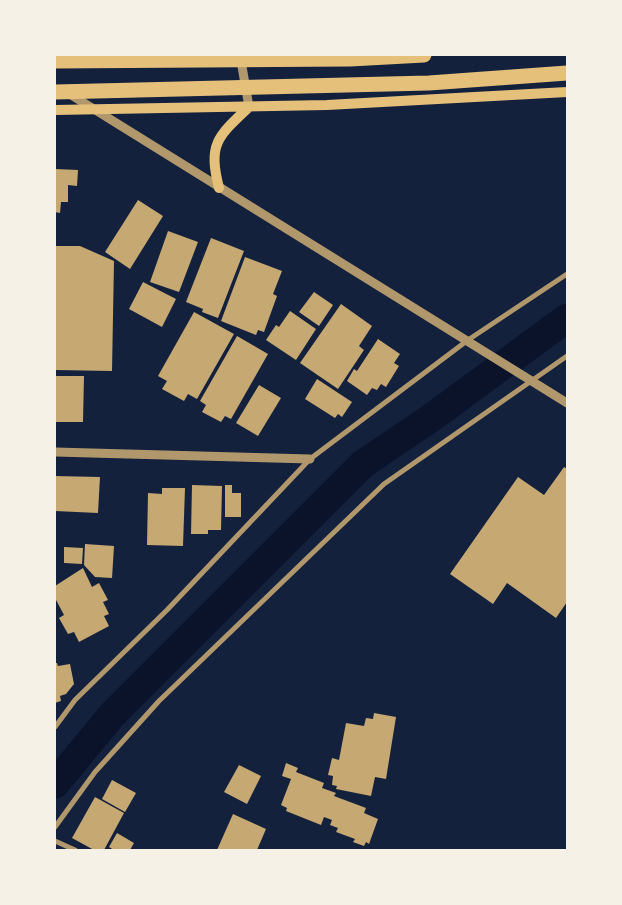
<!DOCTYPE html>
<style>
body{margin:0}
#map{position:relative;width:622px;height:905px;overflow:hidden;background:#14213d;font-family:Quicksand,sans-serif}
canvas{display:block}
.frame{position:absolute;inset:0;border:56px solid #f6f1e7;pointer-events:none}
</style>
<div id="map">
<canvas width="622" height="905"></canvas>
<div class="frame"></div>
</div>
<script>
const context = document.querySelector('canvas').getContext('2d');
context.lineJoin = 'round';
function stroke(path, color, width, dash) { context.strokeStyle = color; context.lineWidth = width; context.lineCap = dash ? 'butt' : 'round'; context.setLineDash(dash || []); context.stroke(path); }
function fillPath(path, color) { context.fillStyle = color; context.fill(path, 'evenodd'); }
stroke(new Path2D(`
 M 55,784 L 112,715 L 363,464 L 431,418 L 567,318`), '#0b132b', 29);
fillPath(new Path2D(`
 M 55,169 L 78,170 L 77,186 L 68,185 L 68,202 L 61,202 L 60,213 L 55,212 Z
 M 138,200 L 163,216 L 130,269 L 105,252 Z
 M 168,231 L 198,242 L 179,292 L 150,282 Z
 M 211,238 L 244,251 L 218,318 L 202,312 L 203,309 L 186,302 Z
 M 55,246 L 80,246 L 114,261 L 112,371 L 55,370 Z
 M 245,257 L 282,271 L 273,294 L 277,296 L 264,332 L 258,330 L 256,335 L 221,321 Z
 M 143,282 L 176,299 L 162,327 L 129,309 Z
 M 314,292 L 333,305 L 319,326 L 299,312 Z
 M 341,304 L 372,326 L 359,346 L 364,350 L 338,389 L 300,363 Z
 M 290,311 L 316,329 L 296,360 L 266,340 L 276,325 L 279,327 Z
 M 194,312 L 234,334 L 197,399 L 188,394 L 184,401 L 162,389 L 167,381 L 158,376 Z
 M 237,336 L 268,354 L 231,419 L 225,416 L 221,422 L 202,412 L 206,405 L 200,401 Z
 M 378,339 L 400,354 L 394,363 L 399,366 L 386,387 L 381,384 L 377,390 L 372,388 L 367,395 L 347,381 L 354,369 L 357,371 Z
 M 55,376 L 84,376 L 83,422 L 55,422 Z
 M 317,379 L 352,402 L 342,417 L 338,414 L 335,418 L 305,399 Z
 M 259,385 L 281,398 L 258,436 L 236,423 Z
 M 564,467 L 567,469 L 567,602 L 556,618 L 507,583 L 493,604 L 450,574 L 518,477 L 544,495 Z
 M 55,476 L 100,477 L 98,513 L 55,511 Z
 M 192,485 L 222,486 L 221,530 L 208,530 L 208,534 L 191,534 Z
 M 225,485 L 232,485 L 232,493 L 241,493 L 241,517 L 225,517 Z
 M 162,488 L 185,488 L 183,546 L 147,545 L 148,493 L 162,494 Z
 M 85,544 L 114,546 L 112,578 L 95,577 L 84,565 Z
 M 64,547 L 83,548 L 82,564 L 64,563 Z
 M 83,568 L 92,587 L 99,583 L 108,600 L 103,602 L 109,614 L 104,616 L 109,626 L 79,642 L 74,632 L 68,634 L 59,618 L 64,615 L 55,598 L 55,586 Z
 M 55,663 L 57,663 L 58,666 L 70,664 L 74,684 L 66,694 L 60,696 L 61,701 L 55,703 Z
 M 374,713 L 396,717 L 386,779 L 375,777 L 371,796 L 336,789 L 337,786 L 332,785 L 333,776 L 328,775 L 332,758 L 339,760 L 346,723 L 364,726 L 366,718 L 373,719 Z
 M 286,763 L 298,768 L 296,772 L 324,783 L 322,788 L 336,793 L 334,796 L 366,808 L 364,813 L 378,819 L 369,844 L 366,842 L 364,846 L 353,842 L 355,839 L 336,832 L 338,828 L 330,825 L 332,820 L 324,817 L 321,825 L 286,811 L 287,808 L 281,805 L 291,779 L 282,776 Z
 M 239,765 L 261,776 L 247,804 L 224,792 Z
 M 112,780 L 136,793 L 125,812 L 102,799 Z
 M 95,797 L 124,813 L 104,850 L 94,850 L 72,838 Z
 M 233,814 L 266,829 L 257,850 L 217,850 Z
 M 117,833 L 134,843 L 130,850 L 114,850 L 109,847 Z`), '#c6a872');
stroke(new Path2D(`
 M 55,727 L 75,700 L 167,610 L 310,459 L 468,340 L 567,274
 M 55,827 L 95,772 L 159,701 L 384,484 L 567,356
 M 55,841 L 75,850`), '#b1986c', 5);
stroke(new Path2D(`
 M 240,55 L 249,107
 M 68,93 L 567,403
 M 55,452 L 310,459`), '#b1986c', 9);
stroke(new Path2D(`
 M 55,110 L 327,105 L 567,92
 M 219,188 C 208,144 217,137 249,107`), '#e5c07b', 10);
stroke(new Path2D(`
 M 55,61 L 350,59 L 424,55
 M 55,92 L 429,83 L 567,73`), '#e5c07b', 15);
</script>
